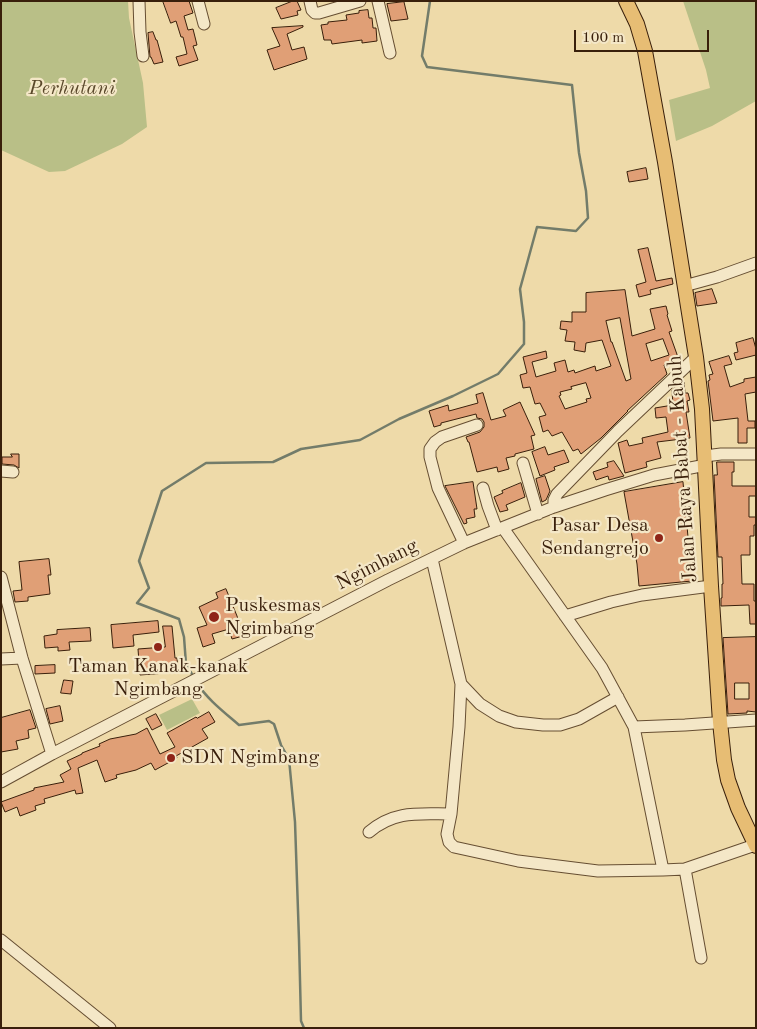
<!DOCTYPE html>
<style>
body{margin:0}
#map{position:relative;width:757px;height:1029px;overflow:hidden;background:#eedaa9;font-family:"Old Standard TT",serif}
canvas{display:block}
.frame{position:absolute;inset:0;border:2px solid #391f0b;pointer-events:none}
.scale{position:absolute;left:574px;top:30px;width:135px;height:22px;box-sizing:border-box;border:2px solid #391f0b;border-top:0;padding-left:6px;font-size:15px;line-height:18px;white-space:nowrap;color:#391f0b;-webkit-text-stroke:4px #f4e7c7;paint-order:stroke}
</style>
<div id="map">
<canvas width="757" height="1029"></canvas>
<div class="frame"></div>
<div class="scale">100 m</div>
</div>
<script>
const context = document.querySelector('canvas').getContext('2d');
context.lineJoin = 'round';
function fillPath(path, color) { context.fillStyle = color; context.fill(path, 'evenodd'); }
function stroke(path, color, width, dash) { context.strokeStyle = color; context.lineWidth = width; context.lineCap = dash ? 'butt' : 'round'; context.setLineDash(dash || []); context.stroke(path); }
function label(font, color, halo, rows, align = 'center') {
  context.font = font + ' "Old Standard TT",serif'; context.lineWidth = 4.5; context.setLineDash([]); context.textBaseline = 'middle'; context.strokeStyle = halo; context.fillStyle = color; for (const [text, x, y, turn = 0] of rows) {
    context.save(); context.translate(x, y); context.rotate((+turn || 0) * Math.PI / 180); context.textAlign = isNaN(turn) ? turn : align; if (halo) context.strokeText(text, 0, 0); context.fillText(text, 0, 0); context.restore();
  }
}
fillPath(new Path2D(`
 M 1,1 L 128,1 L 129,18 L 143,83 L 147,127 L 122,144 L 65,171 L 49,172 L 1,150 Z
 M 683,1 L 756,1 L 756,101 L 712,126 L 676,141 L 669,100 L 710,88 L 706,70 Z
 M 192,699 L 200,713 L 167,730 L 159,715 Z`), '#b9bf87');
stroke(new Path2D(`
 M 193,676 L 186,664 L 184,637 L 179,619 L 137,603 L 149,588 L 139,561 L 162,491 L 206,463 L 273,462 L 301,449 L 360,440 L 399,419 L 453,396 L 498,374 L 524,344 L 524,322 L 520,289 L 537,227 L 576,231 L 588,218 L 586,191 L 579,153 L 572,85 L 427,67 L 422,56 L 430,1
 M 197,683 C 207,699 224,712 239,725 L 269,721 L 274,724 L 281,745 L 289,759 L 295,822 L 299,940 L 301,1021 L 304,1028`), '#737c6a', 2.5);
const building = new Path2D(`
 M 163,1 L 189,1 L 193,13 L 184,16 L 188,30 L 193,29 L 197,45 L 193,46 L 198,60 L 179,66 L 176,57 L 187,54 L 183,37 L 181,37 L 176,21 L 171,23 Z
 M 293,1 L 297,1 L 301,10 L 297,11 L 298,15 L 281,19 L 276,8 Z
 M 404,2 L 408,19 L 391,21 L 387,4 Z
 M 368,10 L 369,18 L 372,18 L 373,28 L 376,28 L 377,41 L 362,43 L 362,40 L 332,44 L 331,40 L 324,40 L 321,25 L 328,24 L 328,22 L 347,20 L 346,15 L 359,13 L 359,11 Z
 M 303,26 L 303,27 L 287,34 L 292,50 L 304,47 L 307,59 L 274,70 L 267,50 L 280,46 L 272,28 Z
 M 153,32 L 156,40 L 157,40 L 163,62 L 154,64 L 151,57 L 150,57 L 148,33 Z
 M 646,168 L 648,179 L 629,182 L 627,172 Z
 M 648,248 L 656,281 L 672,278 L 673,284 L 650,290 L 651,294 L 639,297 L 636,285 L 646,282 L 638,250 Z
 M 712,289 L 717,303 L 697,306 L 695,293 Z
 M 625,290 L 632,336 L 655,329 L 650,309 L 666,306 L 668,314 L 667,315 L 672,331 L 669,332 L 679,360 L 664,365 L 667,374 L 627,411 L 628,411 L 601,438 L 581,454 L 578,449 L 573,451 L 562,432 L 552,436 L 548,430 L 543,432 L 539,417 L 546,415 L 540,403 L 535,404 L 530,387 L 523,388 L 520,375 L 527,373 L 523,357 L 546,351 L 547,358 L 532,362 L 536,377 L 556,371 L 554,363 L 565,360 L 568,372 L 574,370 L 575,373 L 595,366 L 596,371 L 611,366 L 602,340 L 586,343 L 585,352 L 574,350 L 575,342 L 565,341 L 567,330 L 560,329 L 561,321 L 572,322 L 572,312 L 586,312 L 586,293 ZM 620,318 L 631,379 L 626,381 L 612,342 L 611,342 L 606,321 ZM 663,339 L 669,355 L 651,361 L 646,344 ZM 586,383 L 591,398 L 586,399 L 587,402 L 565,409 L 559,396 L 561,395 L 560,392 L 572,389 L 571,387 Z
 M 753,338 L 756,349 L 756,355 L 736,360 L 734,353 L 738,352 L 736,343 Z
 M 729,356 L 732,364 L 724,366 L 730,387 L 744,382 L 744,379 L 756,377 L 756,392 L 745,394 L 748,421 L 755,421 L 755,428 L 747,428 L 747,443 L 738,443 L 738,418 L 713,421 L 708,381 L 710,380 L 709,375 L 713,374 L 709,362 Z
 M 680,382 L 684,382 L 685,393 L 688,393 L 690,400 L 687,401 L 689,412 L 686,412 L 690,438 L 657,442 L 661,458 L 646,462 L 647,467 L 625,473 L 618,443 L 627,440 L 629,446 L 643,443 L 642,438 L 668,432 L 666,417 L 656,418 L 655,408 L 673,405 L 672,391 Z
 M 483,393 L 491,420 L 506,416 L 503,410 L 520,402 L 535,435 L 531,436 L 534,449 L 515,454 L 515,456 L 506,458 L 509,469 L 498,472 L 497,467 L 477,472 L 469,442 L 468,442 L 466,437 L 480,432 L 484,427 L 484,422 L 482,419 L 477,418 L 476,414 L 441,423 L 441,425 L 434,427 L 429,411 L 448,405 L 449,411 L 478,403 L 476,395 Z
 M 545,447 L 548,455 L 564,450 L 569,462 L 554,467 L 555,470 L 540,476 L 532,452 Z
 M 11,454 L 19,454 L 19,468 L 14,465 L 2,464 L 2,457 L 12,457 Z
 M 614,461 L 624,476 L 609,480 L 608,476 L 596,480 L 593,472 L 608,467 L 607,463 Z
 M 717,462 L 734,462 L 734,472 L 732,472 L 732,486 L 756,486 L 756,496 L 749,496 L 749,517 L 756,517 L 756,525 L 754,525 L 754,536 L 750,536 L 750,555 L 741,555 L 742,584 L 754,584 L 754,601 L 756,601 L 756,624 L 750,624 L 749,605 L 721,606 L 721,598 L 722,598 L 722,584 L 723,584 L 722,557 L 718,557 L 714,475 L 717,475 Z
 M 545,476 L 550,491 L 546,500 L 542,502 L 536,479 Z
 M 473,482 L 477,509 L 474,509 L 475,517 L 466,519 L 467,523 L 464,524 L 445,486 Z
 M 683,482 L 692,581 L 639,586 L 637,564 L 624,492 Z
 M 521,483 L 525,497 L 506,505 L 508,510 L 500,512 L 494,497 L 503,493 L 502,491 Z
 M 49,559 L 51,575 L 48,575 L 50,594 L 28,597 L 28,601 L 15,602 L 13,591 L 22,590 L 19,562 Z
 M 226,589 L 237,616 L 243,636 L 232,639 L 229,629 L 212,634 L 215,643 L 203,647 L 197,628 L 207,625 L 199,607 L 218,598 L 216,593 Z
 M 158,621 L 159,632 L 133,635 L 134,646 L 113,648 L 111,625 Z
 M 163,626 L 172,626 L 175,658 L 177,658 L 178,672 L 140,675 L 138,649 L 165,647 Z
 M 90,628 L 91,641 L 69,642 L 70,650 L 58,651 L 58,647 L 45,648 L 44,636 L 57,634 L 57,630 Z
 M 756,637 L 756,712 L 747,711 L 747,713 L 728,714 L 723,638 ZM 735,683 L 749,683 L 749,699 L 735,699 Z
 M 55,665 L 55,673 L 35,674 L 35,666 Z
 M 64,680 L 73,681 L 71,694 L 61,693 Z
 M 60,706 L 63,721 L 50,724 L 46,709 Z
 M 30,710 L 36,728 L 28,730 L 29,738 L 16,741 L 18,749 L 1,752 L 1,718 Z
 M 209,712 L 215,722 L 202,729 L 208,738 L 176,756 L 177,758 L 155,770 L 151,763 L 136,770 L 116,775 L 117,778 L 105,782 L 97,760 L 78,768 L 83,793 L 76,794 L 75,790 L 44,799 L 45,803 L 35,806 L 36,810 L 20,816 L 17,807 L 5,812 L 1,802 L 34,790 L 34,788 L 64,782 L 60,775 L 71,769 L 67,761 L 82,754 L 82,753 L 100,746 L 99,744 L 110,739 L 136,734 L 147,728 L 160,754 L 175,747 L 167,733 L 196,717 L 197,718 Z
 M 156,714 L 162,725 L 152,730 L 146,719 Z`);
fillPath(building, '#e09f76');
stroke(building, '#391f0b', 1);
const minor = new Path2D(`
 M 139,1 L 140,32 L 143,56
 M 198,1 L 204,24
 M 310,1 L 312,10 L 315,13 L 319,13 L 360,1
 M 378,1 L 390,53
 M 684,286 L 717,277 L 756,263
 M 705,456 L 721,454 L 756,454
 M 523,463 L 538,514
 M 1,471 L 13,472
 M 483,488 L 488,506 L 497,530
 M 554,507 L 554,500 L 557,494 L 618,431 L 696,357
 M 503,528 L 602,668 L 634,727 L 663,870
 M 464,543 L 438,488 L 430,457 L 430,449 L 435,442 L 442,437 L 477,425
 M 432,559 L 461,684 L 459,727 L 451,814 L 447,834 L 449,842 L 454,847 L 518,861 L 598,871 L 663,870 L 685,869 L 755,845
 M 1,577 L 22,658 L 52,754
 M 565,616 L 611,602 L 642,595 L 711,586
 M 1,659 L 22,658
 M 461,684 L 480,704 L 499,716 L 516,722 L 543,725 L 560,725 L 579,719 L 618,697
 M 634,727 L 685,725 L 756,720
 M 1,782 L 52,754 L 388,580 L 464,543 L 554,507 L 605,490 L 654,475 L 706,465
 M 369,832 C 395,810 419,814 451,814
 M 685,869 L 701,958
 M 1,940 L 110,1028`);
const major = new Path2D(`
 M 626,1 L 637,24 L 645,51 L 665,162 L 696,357 L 702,409 L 711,586 L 720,722 L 724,760 L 728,780 L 738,808 L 756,846`);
stroke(minor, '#664e32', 13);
stroke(major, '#391f0b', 16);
stroke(minor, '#f4e7c7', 11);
stroke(major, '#e7bd74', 14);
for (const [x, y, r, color] of [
 [659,538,5,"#8f2418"],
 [214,617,6,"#8f2418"],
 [158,647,5,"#8f2418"],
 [171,758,5,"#8f2418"]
]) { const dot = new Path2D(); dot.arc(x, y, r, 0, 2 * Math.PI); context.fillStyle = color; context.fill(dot); stroke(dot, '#f4e7c7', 2); }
label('italic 20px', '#59472a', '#f4e7c7', [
 ["Perhutani",72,89]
]);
label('20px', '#391f0b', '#f4e7c7', [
 ["Jalan Raya Babat - Kabuh",683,469,-94],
 ["Ngimbang",377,565,-27]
]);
label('20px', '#391f0b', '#f4e7c7', [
 ["Pasar Desa",649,526,"right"],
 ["Sendangrejo",649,549,"right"],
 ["Puskesmas",225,606],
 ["Ngimbang",225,629],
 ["Taman Kanak-kanak",158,667,"center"],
 ["Ngimbang",158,690,"center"],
 ["SDN Ngimbang",181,758]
], 'left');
</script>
